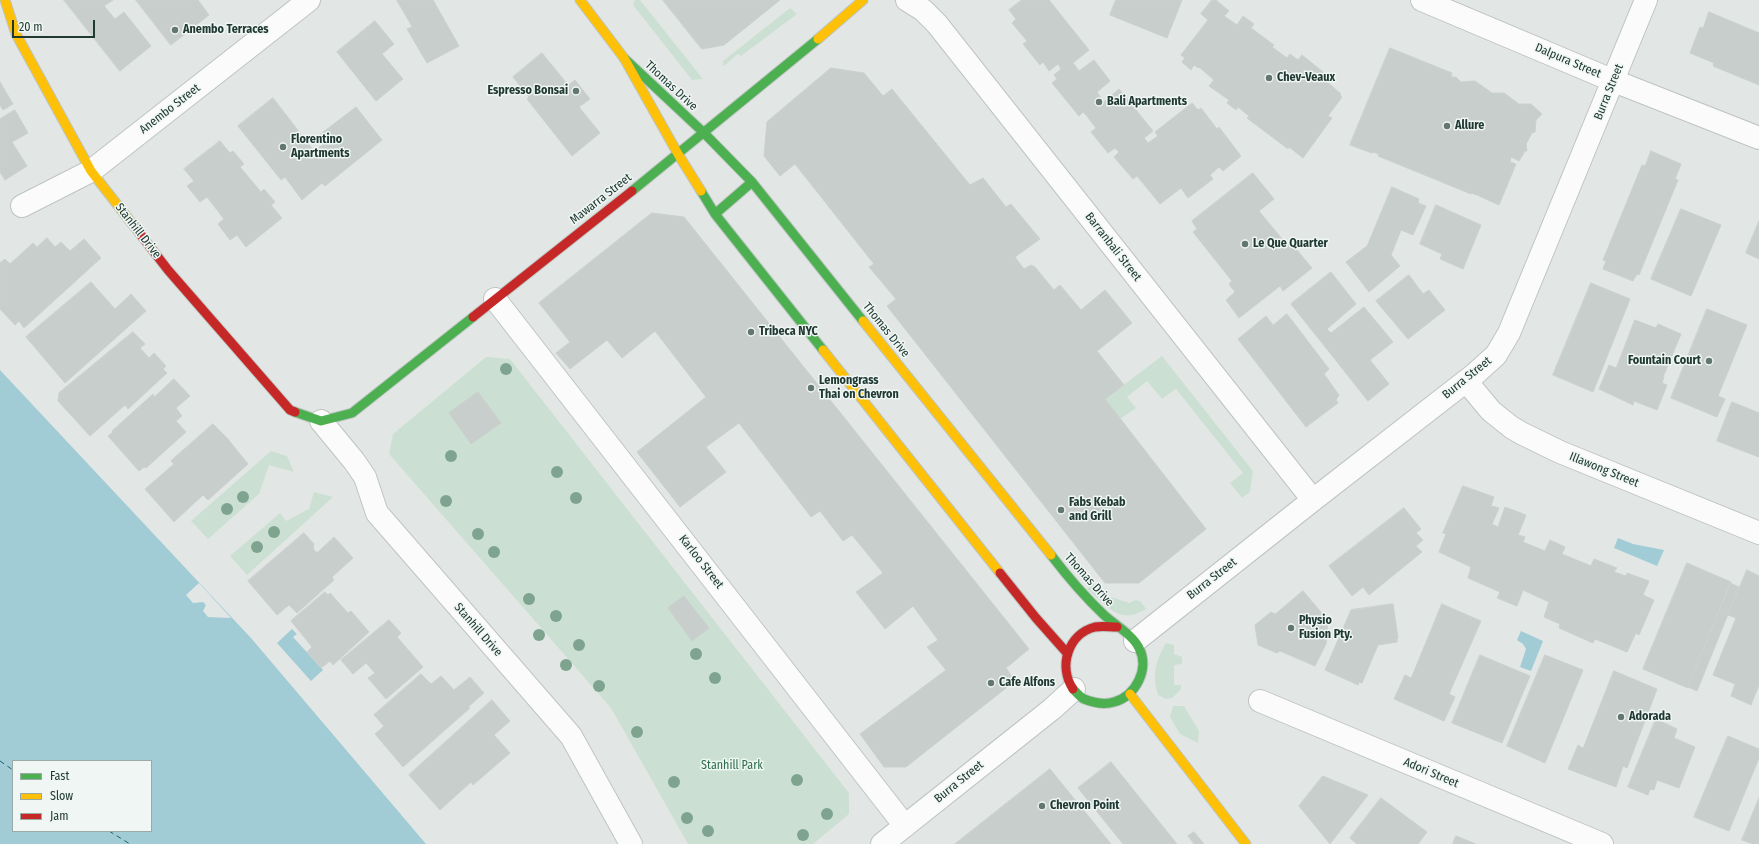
<!DOCTYPE html>
<style>
body{margin:0}
#map{position:relative;width:1759px;height:844px;overflow:hidden;background:#e2e7e5;font-family:"Fira Sans Condensed",sans-serif}
canvas{display:block}
.legend{position:absolute;left:12px;top:760px;width:140px;height:72px;box-sizing:border-box;background:#eff6f3;border:1px solid #9caaa6;margin:0;padding:5px 7px;list-style:none;font-size:12px;color:#203933}
.legend li{display:flex;align-items:center;gap:8px;height:20px}
.legend b{width:20px;border:1px solid #9caaa6}
.scale{position:absolute;left:12px;top:20px;width:83px;height:18px;box-sizing:border-box;border:2px solid #203933;border-top:0;padding-left:5px;font-size:12px;line-height:14px;white-space:nowrap;color:#203933;-webkit-text-stroke:3px #eff6f3;paint-order:stroke}
</style>
<div id="map">
<canvas width="1759" height="844"></canvas>
<ul class="legend">
<li><b style="height:5px;background:#4caf50"></b>Fast</li>
<li><b style="height:5px;background:#ffc107"></b>Slow</li>
<li><b style="height:5px;background:#c62828"></b>Jam</li>
</ul>
<div class="scale">20 m</div>
</div>
<script>
const context = document.querySelector('canvas').getContext('2d');
context.lineJoin = 'round';
function fillPath(path, color) { context.fillStyle = color; context.fill(path, 'evenodd'); }
function stroke(path, color, width, dash) { context.strokeStyle = color; context.lineWidth = width; context.lineCap = dash ? 'butt' : 'round'; context.setLineDash(dash || []); context.stroke(path); }
function label(font, color, halo, rows, align = 'center') {
  context.font = font + ' "Fira Sans Condensed",sans-serif'; context.lineWidth = 3; context.setLineDash([]); context.textBaseline = 'middle'; context.strokeStyle = halo; context.fillStyle = color; for (const [text, x, y, turn = 0] of rows) {
    context.save(); context.translate(x, y); context.rotate((+turn || 0) * Math.PI / 180); context.textAlign = isNaN(turn) ? turn : align; if (halo) context.strokeText(text, 0, 0); context.fillText(text, 0, 0); context.restore();
  }
}
fillPath(new Path2D(`
 M 635,0 L 640,0 L 703,79 L 692,80 L 633,5 Z
 M 790,8 L 797,14 L 741,56 L 738,54 L 724,66 L 723,64 L 723,61 Z
 M 1162,356 L 1253,471 L 1250,492 L 1242,498 L 1230,483 L 1243,473 L 1176,389 L 1162,399 L 1147,381 L 1127,397 L 1136,408 L 1120,419 L 1105,399 Z
 M 486,357 L 510,359 L 849,793 L 849,814 L 813,844 L 688,844 L 611,708 L 389,454 L 393,434 Z
 M 271,451 L 287,456 L 294,472 L 269,465 L 259,494 L 208,539 L 191,521 Z
 M 314,492 L 333,497 L 247,575 L 230,556 L 280,513 L 286,521 L 309,509 Z
 M 1094,583 L 1105,595 L 1129,603 L 1136,600 L 1141,602 L 1146,609 C 1119,626 1106,605 1087,589 Z
 M 1166,643 L 1174,645 L 1174,654 L 1182,657 L 1182,664 L 1174,665 L 1174,685 L 1181,685 L 1181,689 L 1172,698 L 1166,699 L 1158,695 C 1152,676 1155,661 1166,643 Z
 M 1173,706 L 1184,706 L 1199,731 L 1198,743 L 1180,734 L 1170,717 Z`), '#cbe0d2');
fillPath(new Path2D(`
 M 0,370 L 251,638 L 426,844 L 0,844 ZM 13,761 L 151,761 L 151,831 L 13,831 Z
 M 1618,538 L 1633,544 L 1664,550 L 1657,566 L 1614,548 Z
 M 292,629 L 297,634 L 293,637 L 323,670 L 311,681 L 277,643 Z
 M 1521,631 L 1543,641 L 1531,671 L 1520,667 L 1526,649 L 1523,644 L 1517,640 Z`), '#a2ccd5');
fillPath(new Path2D(`
 M 199,583 L 231,618 L 208,617 L 203,611 L 206,605 L 203,602 L 193,603 L 186,595 Z`), '#e2e7e5');
stroke(new Path2D(`
 M 0,761 L 13,770
 M 109,831 L 130,844`), '#1d6172', 1, [5, 4]);
const building = new Path2D(`
 M 64,0 L 113,0 L 104,6 L 115,19 L 124,12 L 151,46 L 120,71 Z
 M 136,0 L 198,0 L 209,15 L 171,45 Z
 M 397,0 L 433,0 L 459,46 L 427,63 L 407,29 L 412,27 Z
 M 663,0 L 780,0 L 724,45 L 702,49 Z
 M 1022,0 L 1049,0 L 1089,50 L 1073,63 L 1079,71 L 1094,60 L 1110,81 L 1097,92 L 1104,102 L 1119,89 L 1153,131 L 1144,138 L 1148,143 L 1158,136 L 1155,132 L 1192,103 L 1198,110 L 1201,108 L 1217,129 L 1219,127 L 1241,156 L 1223,171 L 1219,167 L 1210,175 L 1213,179 L 1188,198 L 1181,188 L 1160,204 L 1137,176 L 1133,179 L 1114,157 L 1119,152 L 1115,148 L 1108,153 L 1091,132 L 1096,128 L 1086,115 L 1083,112 L 1079,116 L 1052,83 L 1057,79 L 1054,75 L 1061,69 L 1058,64 L 1049,71 L 1043,62 L 1040,65 L 1023,44 L 1027,41 L 1012,23 L 1016,19 L 1009,10 Z
 M 1116,0 L 1182,0 L 1167,38 L 1110,15 Z
 M 1212,0 L 1216,0 L 1229,11 L 1224,16 L 1237,25 L 1243,16 L 1254,24 L 1251,28 L 1274,45 L 1272,47 L 1287,58 L 1290,54 L 1298,60 L 1302,55 L 1328,76 L 1325,80 L 1341,94 L 1340,96 L 1342,97 L 1328,116 L 1332,118 L 1303,158 L 1289,147 L 1288,149 L 1247,118 L 1249,116 L 1238,107 L 1236,110 L 1227,103 L 1229,100 L 1209,86 L 1214,80 L 1199,67 L 1198,68 L 1194,65 L 1191,70 L 1182,62 L 1185,58 L 1181,55 L 1208,20 L 1201,14 Z
 M 1709,12 L 1759,33 L 1759,85 L 1713,66 L 1714,63 L 1690,53 L 1700,27 L 1703,28 Z
 M 375,21 L 394,44 L 382,54 L 403,79 L 376,101 L 337,52 Z
 M 1390,48 L 1452,73 L 1451,77 L 1456,77 L 1461,82 L 1475,81 L 1492,93 L 1504,93 L 1519,104 L 1531,104 L 1542,114 L 1536,120 L 1535,132 L 1532,133 L 1526,144 L 1527,151 L 1525,151 L 1519,161 L 1511,157 L 1510,162 L 1516,164 L 1499,205 L 1477,195 L 1471,193 L 1471,194 L 1378,156 L 1379,154 L 1373,152 L 1372,153 L 1350,145 Z
 M 542,53 L 568,85 L 575,80 L 590,99 L 579,107 L 600,133 L 572,156 L 527,99 L 529,97 L 513,77 Z
 M 831,68 L 864,73 L 883,96 L 892,89 L 970,185 L 983,178 L 1006,207 L 1011,204 L 1040,239 L 1015,257 L 1024,269 L 1031,265 L 1035,267 L 1054,290 L 1060,285 L 1081,310 L 1105,290 L 1132,323 L 1097,351 L 1124,385 L 1105,399 L 1206,529 L 1139,583 L 1105,583 L 887,306 L 896,299 L 869,267 L 874,264 L 795,164 L 780,176 L 764,156 L 767,122 Z
 M 0,82 L 13,104 L 3,110 L 0,105 Z
 M 273,98 L 314,151 L 324,144 L 318,136 L 356,107 L 382,140 L 325,186 L 322,183 L 302,200 L 285,177 L 281,180 L 238,126 Z
 M 15,110 L 28,133 L 12,142 L 27,166 L 5,180 L 0,172 L 0,119 Z
 M 220,141 L 230,153 L 233,151 L 244,164 L 240,167 L 261,192 L 264,189 L 275,202 L 271,205 L 282,218 L 246,247 L 237,235 L 230,240 L 218,224 L 224,219 L 207,197 L 200,202 L 187,186 L 194,181 L 184,169 Z
 M 1651,151 L 1681,164 L 1675,179 L 1678,180 L 1639,275 L 1637,274 L 1633,281 L 1603,269 L 1606,261 L 1603,260 L 1642,165 L 1645,166 Z
 M 1253,173 L 1274,199 L 1259,211 L 1287,245 L 1291,243 L 1312,268 L 1283,291 L 1280,286 L 1239,318 L 1226,300 L 1235,292 L 1229,284 L 1232,281 L 1193,232 L 1197,229 L 1192,221 Z
 M 1392,187 L 1419,199 L 1418,203 L 1426,206 L 1413,235 L 1401,230 L 1391,255 L 1400,266 L 1369,292 L 1346,262 L 1367,246 Z
 M 1436,205 L 1481,225 L 1463,269 L 1440,259 L 1442,254 L 1420,244 Z
 M 1681,209 L 1721,225 L 1691,296 L 1651,279 Z
 M 652,213 L 684,217 L 1029,649 L 1006,668 L 1015,681 L 906,767 L 884,767 L 860,734 L 946,670 L 927,647 L 938,640 L 913,606 L 885,629 L 856,592 L 883,573 L 852,535 L 843,541 L 820,511 L 811,517 L 739,423 L 706,447 L 726,472 L 680,507 L 637,452 L 706,397 L 655,331 L 622,358 L 607,340 L 570,369 L 556,353 L 570,342 L 539,303 Z
 M 1759,221 L 1759,259 L 1746,253 Z
 M 47,238 L 55,247 L 61,242 L 70,251 L 84,239 L 101,258 L 24,328 L 19,321 L 15,325 L 0,309 L 0,263 L 5,259 L 10,264 L 33,243 L 37,247 Z
 M 1331,272 L 1356,304 L 1327,329 L 1331,333 L 1364,307 L 1393,342 L 1370,360 L 1389,384 L 1368,401 L 1291,304 Z
 M 1409,275 L 1423,294 L 1429,290 L 1445,310 L 1408,339 L 1376,301 Z
 M 91,282 L 115,309 L 131,294 L 146,311 L 65,383 L 26,337 Z
 M 1591,283 L 1630,299 L 1593,392 L 1553,375 Z
 M 1707,309 L 1747,325 L 1718,396 L 1725,399 L 1717,417 L 1671,398 Z
 M 1287,314 L 1329,369 L 1324,374 L 1339,395 L 1336,400 L 1338,403 L 1306,427 L 1238,339 L 1266,316 L 1273,325 Z
 M 1635,320 L 1656,328 L 1658,324 L 1681,334 L 1663,377 L 1664,377 L 1662,383 L 1667,385 L 1657,410 L 1634,401 L 1633,405 L 1599,389 L 1609,365 L 1616,368 Z
 M 133,332 L 145,344 L 140,348 L 149,358 L 154,353 L 166,366 L 163,369 L 167,373 L 128,409 L 125,405 L 90,436 L 58,401 L 59,393 Z
 M 174,379 L 190,396 L 176,408 L 182,416 L 176,421 L 186,432 L 146,468 L 144,467 L 139,471 L 108,436 L 113,432 L 112,431 L 153,394 L 154,397 Z
 M 478,392 L 501,423 L 471,444 L 449,413 Z
 M 1732,402 L 1759,413 L 1759,457 L 1717,441 Z
 M 213,424 L 227,438 L 248,464 L 208,500 L 203,495 L 174,522 L 145,489 L 174,464 L 171,461 Z
 M 1463,486 L 1494,497 L 1491,506 L 1499,508 L 1492,524 L 1498,527 L 1505,507 L 1526,515 L 1518,535 L 1525,537 L 1523,542 L 1545,551 L 1550,540 L 1565,547 L 1562,554 L 1591,566 L 1594,559 L 1617,568 L 1614,572 L 1626,576 L 1627,573 L 1649,581 L 1643,595 L 1654,600 L 1639,635 L 1636,633 L 1627,652 L 1595,639 L 1593,643 L 1559,628 L 1560,624 L 1544,617 L 1549,602 L 1523,590 L 1517,606 L 1497,598 L 1500,592 L 1468,578 L 1471,567 L 1439,552 L 1446,534 L 1443,533 Z
 M 1404,508 L 1421,529 L 1416,533 L 1423,540 L 1416,546 L 1422,552 L 1369,595 L 1363,587 L 1352,596 L 1329,566 Z
 M 304,533 L 314,544 L 313,547 L 315,552 L 316,551 L 317,553 L 334,537 L 353,558 L 332,577 L 334,580 L 297,613 L 289,605 L 277,615 L 248,581 Z
 M 1687,563 L 1731,582 L 1688,688 L 1643,669 Z
 M 1747,570 L 1759,576 L 1759,685 L 1751,705 L 1731,696 L 1735,684 L 1713,675 L 1736,618 L 1728,615 Z
 M 1730,583 L 1739,587 L 1697,691 L 1688,687 Z
 M 1303,591 L 1325,617 L 1328,630 L 1326,644 L 1315,666 L 1280,651 L 1277,653 L 1258,645 L 1255,625 L 1271,612 L 1275,614 Z
 M 325,592 L 328,595 L 330,593 L 348,613 L 351,611 L 369,632 L 333,665 L 330,661 L 321,668 L 307,652 L 312,647 L 291,621 Z
 M 684,596 L 709,628 L 692,641 L 668,608 Z
 M 1393,604 L 1398,638 L 1397,638 L 1397,642 L 1378,645 L 1362,683 L 1359,682 L 1358,685 L 1325,670 L 1351,610 Z
 M 1442,604 L 1481,621 L 1449,694 L 1455,697 L 1444,721 L 1394,699 L 1405,675 L 1411,678 Z
 M 389,620 L 401,633 L 397,637 L 423,667 L 386,699 L 368,678 L 375,673 L 366,663 L 353,674 L 341,660 Z
 M 1480,655 L 1530,676 L 1502,743 L 1452,723 Z
 M 1545,655 L 1583,670 L 1545,763 L 1507,746 Z
 M 1614,671 L 1657,689 L 1627,768 L 1623,766 L 1616,787 L 1568,769 L 1578,745 L 1583,748 Z
 M 421,674 L 431,684 L 441,676 L 454,690 L 470,677 L 484,693 L 468,707 L 470,708 L 403,767 L 375,734 L 384,726 L 374,715 Z
 M 492,700 L 510,721 L 494,735 L 510,753 L 473,785 L 471,782 L 440,810 L 409,775 Z
 M 1656,719 L 1677,729 L 1674,738 L 1695,747 L 1679,788 L 1657,780 L 1654,790 L 1650,789 L 1648,795 L 1628,787 Z
 M 1728,736 L 1759,749 L 1759,758 L 1729,831 L 1694,817 Z
 M 1111,762 L 1177,844 L 1123,844 L 1078,788 Z
 M 1050,769 L 1111,844 L 955,844 Z
 M 1323,776 L 1368,795 L 1330,844 L 1299,806 Z
 M 1381,798 L 1427,832 L 1418,844 L 1357,844 L 1350,838 Z
 M 1759,798 L 1759,844 L 1753,844 L 1742,840 Z
 M 1194,832 L 1204,844 L 1194,844 L 1188,836 Z
 M 1456,836 L 1476,844 L 1453,844 Z`);
fillPath(building, '#c8cecc');
stroke(building, '#cad0ce', 1);
const street = new Path2D(`
 M 907,0 L 923,10 L 937,24 L 1313,500
 M 1422,0 L 1614,81 L 1759,138
 M 22,206 L 91,171 L 309,0
 M 495,299 L 905,826
 M 1466,381 L 1491,411 L 1511,427 L 1521,433 L 1560,452 L 1759,533
 M 321,421 L 354,461 L 365,477 L 377,513 L 571,736 L 631,844
 M 1135,641 L 1313,500 L 1475,374 L 1496,355 L 1509,333 L 1646,0
 M 1260,701 L 1602,844
 M 882,844 L 1052,709 L 1074,689`);
const fast = new Path2D(`
 M 624,58 L 703,132 L 752,182 L 863,321
 M 632,191 L 818,39
 M 701,191 L 715,214 L 823,350
 M 715,214 L 752,182
 M 295,412 L 321,421 L 352,413 L 473,317
 M 1051,555 C 1067,576 1084,596 1104,615 C 1115,625 1133,635 1139,648 C 1150,668 1136,696 1114,702 C 1104,705 1094,703 1084,699 C 1080,697 1076,692 1073,689`);
const slow = new Path2D(`
 M 5,0 L 16,34 L 91,171 L 134,226
 M 580,0 L 624,58 L 678,154 L 701,191
 M 818,39 L 863,0
 M 863,321 L 1051,555
 M 823,350 L 1000,573
 M 1130,694 L 1246,844`);
const jam = new Path2D(`
 M 134,226 L 168,270 L 290,410 L 295,412
 M 473,317 L 632,191
 M 1000,573 L 1036,618 L 1067,653
 M 1073,689 C 1058,666 1068,634 1095,627 C 1102,626 1110,627 1117,627`);
stroke(street, '#bfc4c2', 24);
stroke(fast, '#bdc5c2', 11);
stroke(slow, '#bdc5c2', 11);
stroke(jam, '#bdc5c2', 11);
stroke(street, '#fbfbfb', 22);
stroke(fast, '#4caf50', 9);
stroke(slow, '#ffc107', 9);
stroke(jam, '#c62828', 9);
context.fillStyle = '#7ea48f';
for (const [x, y] of [
 [506,369],
 [451,456],
 [557,472],
 [243,497],
 [576,498],
 [446,501],
 [227,509],
 [274,532],
 [478,534],
 [257,547],
 [494,552],
 [529,599],
 [556,616],
 [539,635],
 [579,645],
 [696,654],
 [566,665],
 [715,678],
 [599,686],
 [637,732],
 [797,780],
 [674,782],
 [827,814],
 [687,818],
 [708,831],
 [803,835]
]) { context.beginPath(); context.arc(x, y, 6, 0, 2 * Math.PI); context.fill(); }
for (const [x, y, r, color] of [
 [175,30,4,"#647671"],
 [1269,78,4,"#647671"],
 [576,91,4,"#647671"],
 [1099,102,4,"#647671"],
 [1447,126,4,"#647671"],
 [283,147,4,"#647671"],
 [1245,244,4,"#647671"],
 [751,332,4,"#647671"],
 [1709,361,4,"#647671"],
 [811,388,4,"#647671"],
 [1061,510,4,"#647671"],
 [1291,628,4,"#647671"],
 [991,683,4,"#647671"],
 [1621,717,4,"#647671"],
 [1042,806,4,"#647671"]
]) { const dot = new Path2D(); dot.arc(x, y, r, 0, 2 * Math.PI); context.fillStyle = color; context.fill(dot); stroke(dot, '#eff6f3', 1.5); }
label('bold 12px', '#203933', '#eff6f3', [
 ["Anembo Terraces",183,30],
 ["Chev-Veaux",1277,78],
 ["Espresso Bonsai",568,91,"right"],
 ["Bali Apartments",1107,102],
 ["Allure",1455,126],
 ["Florentino",291,140],
 ["Apartments",291,154],
 ["Le Que Quarter",1253,244],
 ["Tribeca NYC",759,332],
 ["Fountain Court",1701,361,"right"],
 ["Lemongrass",819,381],
 ["Thai on Chevron",819,395],
 ["Fabs Kebab",1069,503],
 ["and Grill",1069,517],
 ["Physio",1299,621],
 ["Fusion Pty.",1299,635],
 ["Cafe Alfons",999,683],
 ["Adorada",1629,717],
 ["Chevron Point",1050,806]
], 'left');
label('12px', '#203933', '#eff6f3', [
 ["Dalpura Street",1568,61,23],
 ["Thomas Drive",671,86,43],
 ["Burra Street",1609,92,-68],
 ["Anembo Street",170,109,-38],
 ["Mawarra Street",601,199,-38],
 ["Stanhill Drive",138,231,52],
 ["Barranbali Street",1113,247,52],
 ["Thomas Drive",886,330,51],
 ["Burra Street",1467,378,-39],
 ["Illawong Street",1604,470,22],
 ["Karloo Street",701,562,52],
 ["Burra Street",1212,579,-38],
 ["Thomas Drive",1089,580,48],
 ["Stanhill Drive",478,630,49],
 ["Adori Street",1431,773,23],
 ["Burra Street",959,782,-39]
]);
label('12px', '#2c6e48', '#eff6f3', [
 ["Stanhill Park",732,766]
]);
</script>
